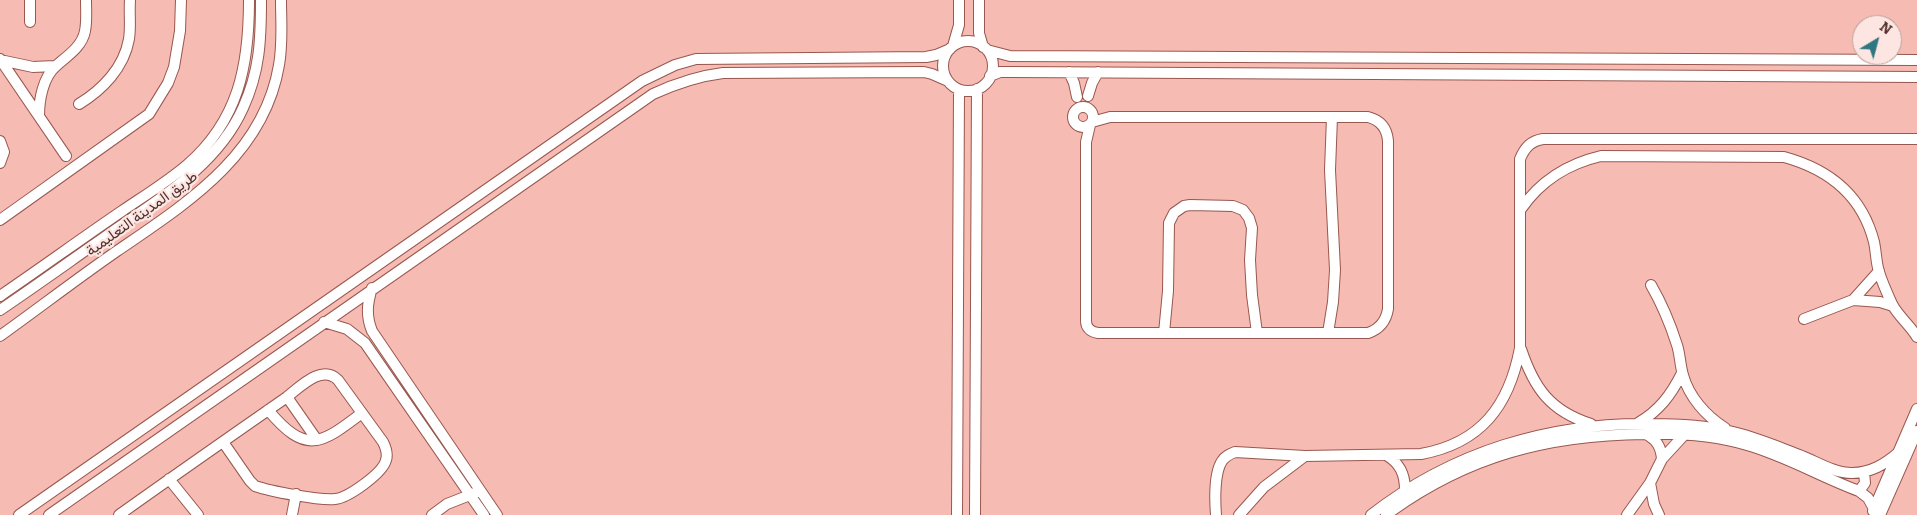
<!DOCTYPE html>
<meta charset="utf-8">
<style>
body{margin:0}
#map{position:relative;width:1917px;height:515px;overflow:hidden;background:#f6bbb2;font-family:Bitter,serif}
canvas{display:block}
.north{position:absolute;left:1852px;top:15px;width:50px;height:50px;box-sizing:border-box;background:#fde6e2;border:1px solid #b79e9a;border-radius:50%;rotate:37deg;font-size:14px;font-weight:700;line-height:20px;text-align:center;color:#4f322e}
.north::after{content:'';display:block;margin:auto;width:18px;height:22px;background:#2f7781;clip-path:polygon(50% 0,100% 100%,50% 72%,0 100%)}
</style>
<div id="map">
<canvas width="1917" height="515"></canvas>
<div class="north">N</div>
</div>
<script>
const context = document.querySelector('canvas').getContext('2d');
context.lineJoin = 'round';
function stroke(path, color, width, dash) { context.strokeStyle = color; context.lineWidth = width; context.lineCap = dash ? 'butt' : 'round'; context.setLineDash(dash || []); context.stroke(path); }
function label(font, color, halo, rows, align = 'center') {
  context.font = font + ' Bitter,Vazirmatn,serif'; context.lineWidth = 4.5; context.setLineDash([]); context.textBaseline = 'middle'; context.strokeStyle = halo; context.fillStyle = color; for (const [text, x, y, turn = 0] of rows) {
    context.save(); context.translate(x, y); context.rotate((+turn || 0) * Math.PI / 180); context.textAlign = isNaN(turn) ? turn : align; if (halo) context.strokeText(text, 0, 0); context.fillText(text, 0, 0); context.restore();
  }
}
const minor = new Path2D(`
 M 30,0 L 30,22
 M 979,0 L 979,33 L 983,47
 M943 66a25 25 0 1 1 50 0a25 25 0 1 1-50 0Z
 M 953,46 L 959,25 L 959,0
 M 987,50 L 1010,56 L 1917,60
 M 0,59 L 66,156
 M 0,60 L 33,67 L 55,66
 M 1069,72 L 1074,83 L 1077,97
 M 990,76 L 1000,72 L 1012,72 L 1917,77
 M 1088,96 L 1092,83 L 1098,72
 M 79,104 C 102,90 124,68 129,39 C 131,26 129,13 130,0
 M1073 117a10 10 0 1 1 20 0a10 10 0 1 1-20 0Z
 M 39,116 C 39,100 43,77 56,66 C 67,56 82,47 85,31 C 87,21 86,10 86,0
 M 1090,125 L 1086,142 L 1086,321 C 1086,328 1091,332 1098,333 L 1368,333 C 1380,329 1386,321 1388,309 L 1388,141 C 1387,128 1380,120 1368,117 L 1110,117 L 1092,122
 M 0,141 L 4,152 L 0,163
 M 1521,209 C 1541,180 1567,164 1601,156 L 1784,157 C 1828,169 1862,195 1874,242 C 1876,251 1876,262 1879,272 C 1882,282 1887,293 1892,304 C 1898,316 1910,325 1917,337
 M 0,220 L 149,114 L 168,83 L 174,67 L 180,31 L 181,0
 M 1651,285 C 1662,304 1670,323 1677,345 C 1680,354 1680,365 1683,375 C 1689,397 1706,416 1725,428
 M 372,288 C 367,304 366,316 372,331 L 497,515
 M 0,296 C 41,268 81,239 122,211 C 144,196 167,182 187,165 C 239,120 249,65 249,0
 M 1853,300 L 1879,271
 M 0,310 C 37,285 73,259 109,234 C 159,199 217,166 243,108 C 260,71 261,39 261,0
 M 1804,319 L 1853,300 L 1880,302 L 1893,306
 M 324,322 L 347,329 L 365,343 L 484,515
 M 1164,333 L 1168,291 L 1169,223 L 1174,213 L 1184,206 L 1190,205 L 1233,206 L 1243,210 L 1249,218 L 1252,228 L 1250,260 L 1252,295 L 1257,333
 M 1328,333 L 1333,302 L 1335,270 L 1330,170 L 1332,117
 M 0,336 C 39,308 78,278 117,251 C 187,203 264,155 279,65 C 283,43 281,21 281,0
 M 1521,349 C 1534,388 1550,411 1591,424
 M 287,397 L 317,440
 M 268,410 C 306,455 320,445 362,413
 M 1638,423 C 1659,411 1671,395 1682,373
 M 1646,434 C 1657,440 1661,447 1662,459
 M 1386,455 C 1400,463 1405,474 1405,490
 M 169,479 L 198,515
 M 1650,483 L 1654,504 L 1659,515
 M 1859,491 L 1865,483 L 1864,472
 M 1873,511 L 1917,409
 M 19,515 L 642,81 L 675,65 L 696,59 L 926,57 L 936,55 L 950,49
 M 49,515 L 653,94 C 677,83 698,76 723,73 L 924,72 L 932,74 L 948,81
 M 119,515 C 175,475 231,436 287,397 C 301,386 322,364 338,380 L 383,442 C 386,448 388,454 386,460 C 383,473 348,498 335,499 C 321,501 269,491 255,486 L 250,481 L 223,442
 M 292,515 L 296,494
 M 432,515 L 447,504 L 475,493
 M 957,515 L 959,90
 M 975,515 L 977,89
 M 1216,515 C 1215,502 1214,473 1222,461 C 1225,456 1230,454 1235,452 L 1305,456 L 1421,454 C 1481,443 1509,406 1520,348 L 1520,159 C 1525,147 1531,141 1543,139 L 1917,139
 M 1239,515 L 1264,487 L 1305,456
 M 1371,515 C 1452,452 1550,422 1652,424 C 1677,424 1703,425 1728,431 C 1753,436 1778,447 1802,456 C 1819,463 1835,473 1852,473 C 1871,473 1885,464 1899,452
 M 1386,515 C 1466,456 1547,435 1645,434 C 1680,433 1714,435 1747,445 C 1786,456 1821,477 1859,491 L 1868,498 L 1874,509
 M 1627,515 L 1650,483 L 1662,459 L 1685,434
 M 1880,515 L 1917,431`);
stroke(minor, '#98574f', 12);
stroke(minor, '#fff', 10);
label('15px', '#4f322e', '#fde6e2', [
 ["طريق المدينة التعليمية",142,214,-36]
]);
</script>
